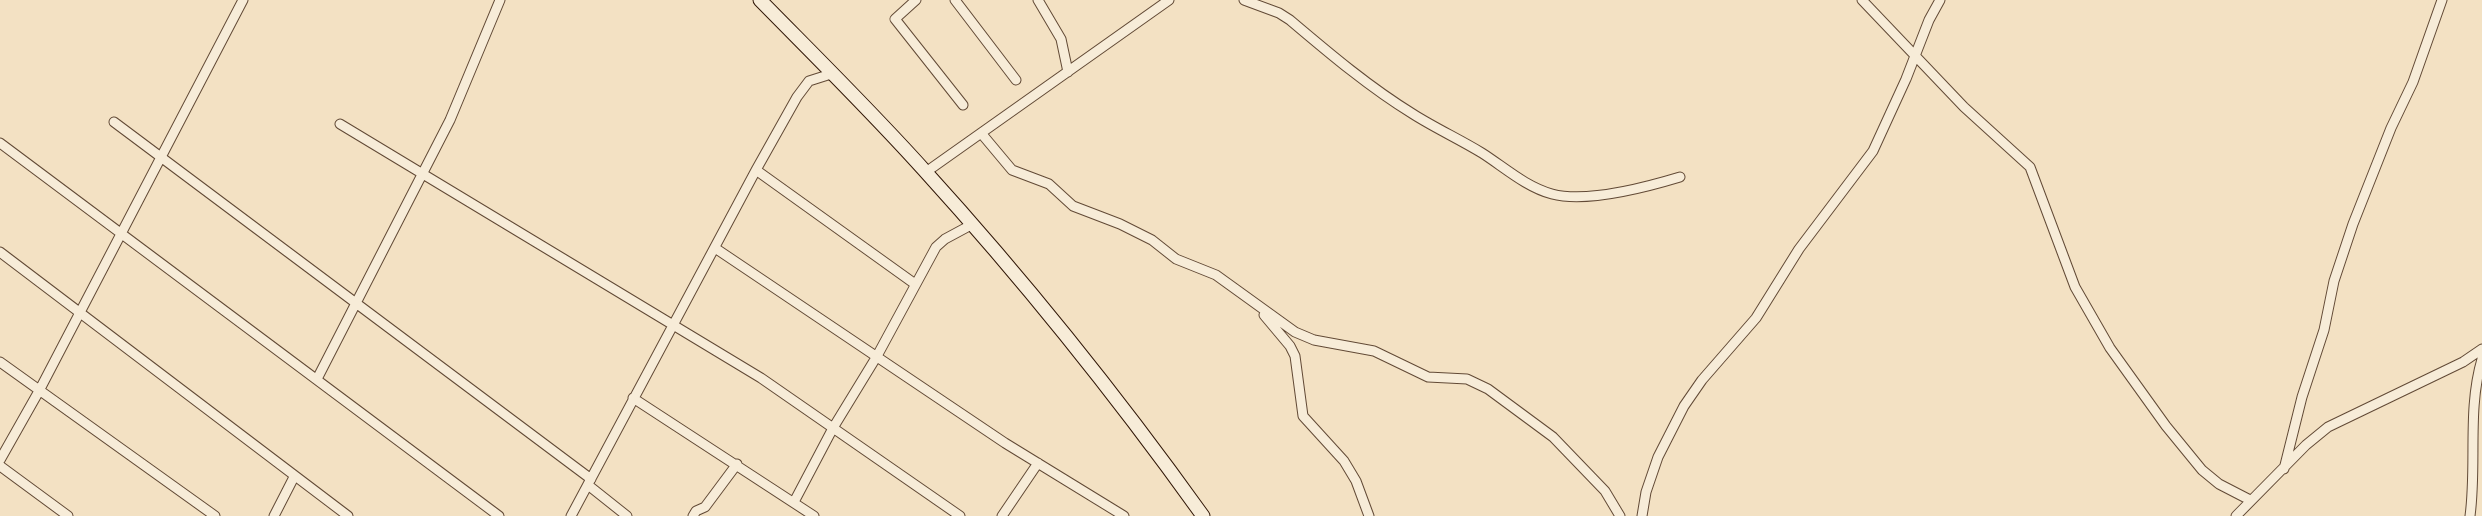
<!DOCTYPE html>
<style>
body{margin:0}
canvas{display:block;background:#f3e1c3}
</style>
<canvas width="2482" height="516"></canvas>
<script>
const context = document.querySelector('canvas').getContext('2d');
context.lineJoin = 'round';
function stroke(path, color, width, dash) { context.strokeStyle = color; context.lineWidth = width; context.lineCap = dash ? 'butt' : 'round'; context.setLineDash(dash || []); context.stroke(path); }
const street = new Path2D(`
 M 916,0 L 895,19 L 963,105
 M 955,0 L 1016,80
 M 1038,0 L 1061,39 L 1068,72
 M 1244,0 L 1279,13 L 1290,20 C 1329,53 1369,87 1413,114 C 1435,128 1459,139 1482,153 C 1504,167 1526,187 1552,194 C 1586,203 1647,187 1680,177
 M 1862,0 L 1964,107 L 2030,167 L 2075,287 L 2110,348 L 2166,426 L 2202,470 L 2219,484 L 2250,500
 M 114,122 L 591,479
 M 340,124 L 761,378 L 960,516
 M 981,133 L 1012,170 L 1049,184 L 1073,206 L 1120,224 L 1152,240 L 1176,259 L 1216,275 L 1295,332 L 1314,340 L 1374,351 L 1428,377 L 1467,379 L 1488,389 L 1553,437 L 1605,491 L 1620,516
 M 0,143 L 499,516
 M 756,170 L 915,284
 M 926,172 L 1169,0
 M 715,248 L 1005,443 L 1124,516
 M 0,252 L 348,516
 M 1264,315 L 1290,346 L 1295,356 L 1303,416 L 1344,461 L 1356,481 L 1369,516
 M 0,362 L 215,516
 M 317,379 L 450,120 L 500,0
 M 633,398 L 814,516
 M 0,460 L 39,391 L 243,0
 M 0,466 L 68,516
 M 2284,469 L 2302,397 L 2324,330 L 2334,281 L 2353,224 L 2391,128 L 2413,82 L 2442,0
 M 588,485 L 627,516
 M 794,502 L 833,428 L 877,356 L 936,247 L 945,239 L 971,225
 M 274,516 L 294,477
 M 571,516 L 756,170 L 797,97 L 809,81 L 831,74
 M 693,516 L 696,511 L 705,507 L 737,464
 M 1002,516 L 1038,463
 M 1642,516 L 1646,492 L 1658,457 L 1684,406 L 1702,380 L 1756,318 L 1799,249 L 1873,151 L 1906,79 L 1929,20 L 1940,0
 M 2236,516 L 2306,445 L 2328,427 L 2463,362 L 2482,349
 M 2470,516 C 2477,464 2467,410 2482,359`);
const secondary = new Path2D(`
 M 760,0 C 815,56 872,112 924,170 C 1024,280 1117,396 1203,516`);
stroke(street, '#624a36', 11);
stroke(secondary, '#311707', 15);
stroke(street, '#f7ecd8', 9);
stroke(secondary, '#f7ecd8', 13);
</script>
